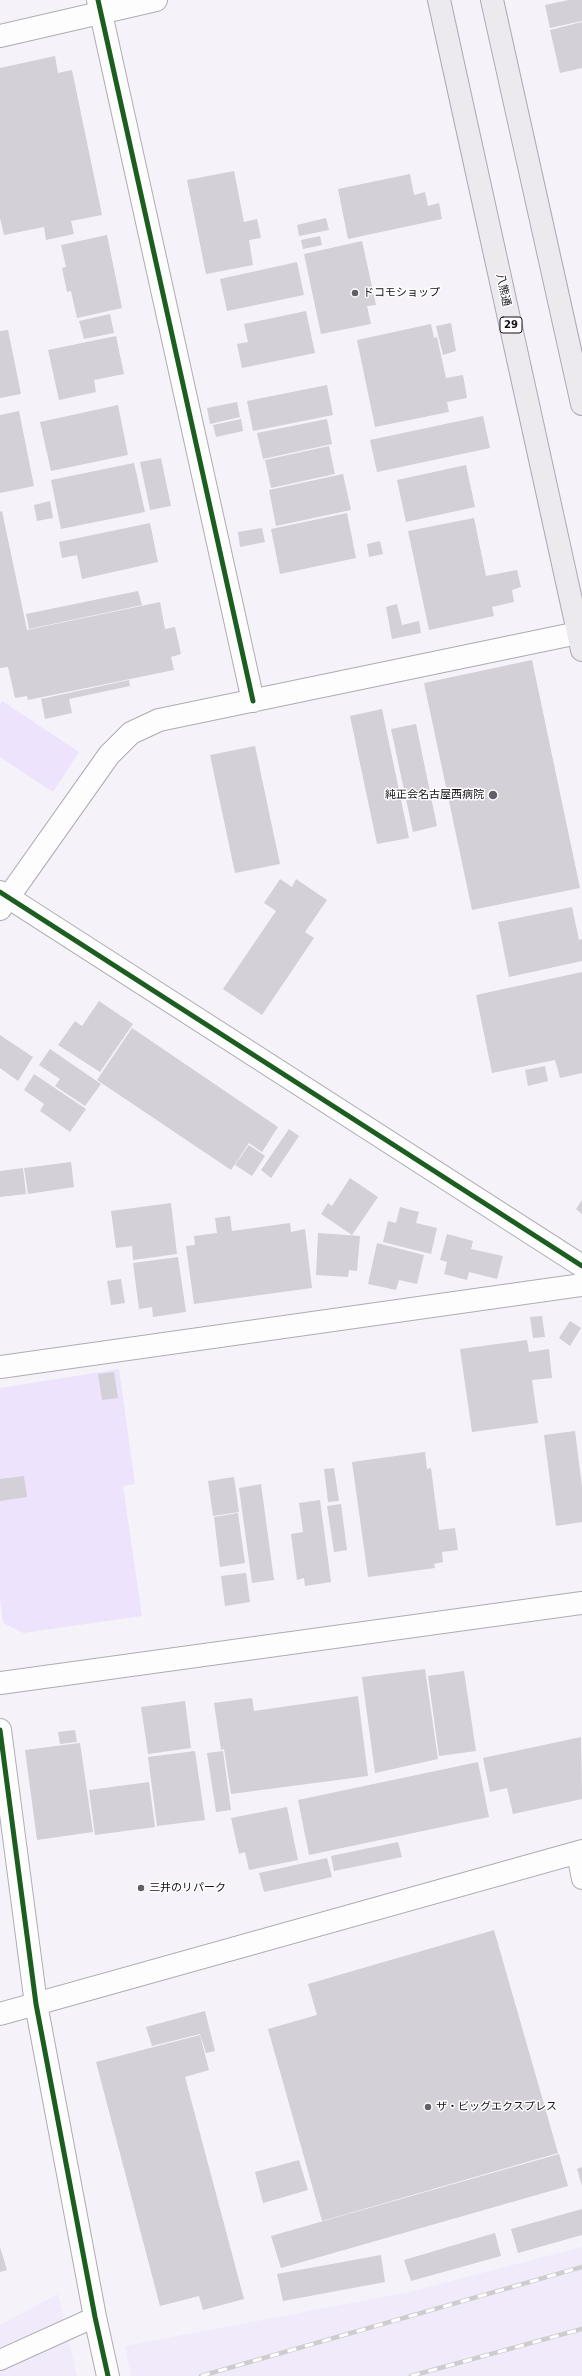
<!DOCTYPE html>
<meta charset="utf-8">
<style>
body{margin:0}
canvas{display:block;background:#f5f2fa}
</style>
<canvas width="582" height="2376"></canvas>
<script>
const context = document.querySelector('canvas').getContext('2d');
context.lineJoin = 'round';
function fillPath(path, color) { context.fillStyle = color; context.fill(path, 'evenodd'); }
function stroke(path, color, width, dash) { context.strokeStyle = color; context.lineWidth = width; context.lineCap = dash ? 'butt' : 'round'; context.setLineDash(dash || []); context.stroke(path); }
function label(font, color, halo, rows, align = 'center') {
  context.font = font + ' "DejaVu Sans","Noto Sans JP",sans-serif'; context.lineWidth = 3; context.setLineDash([]); context.textBaseline = 'middle'; context.strokeStyle = halo; context.fillStyle = color; for (const [text, x, y, turn = 0] of rows) {
    context.save(); context.translate(x, y); context.rotate((+turn || 0) * Math.PI / 180); context.textAlign = isNaN(turn) ? turn : align; if (halo) context.strokeText(text, 0, 0); context.fillText(text, 0, 0); context.restore();
  }
}
fillPath(new Path2D(`
 M 582,2247 L 582,2376 L 131,2376 L 125,2346 L 409,2292 Z
 M 58,2294 L 77,2376 L 0,2376 L 0,2325 Z`), '#f1eafb');
fillPath(new Path2D(`
 M 2,701 L 79,752 L 53,792 L 0,757 L 0,705 Z
 M 119,1369 L 135,1484 L 123,1486 L 142,1616 L 23,1633 L 3,1623 L 0,1598 L 0,1388 Z`), '#eee3fc');
fillPath(new Path2D(`
 M 569,0 L 582,0 L 582,21 L 550,28 L 545,5 Z
 M 582,22 L 582,68 L 560,73 L 550,30 Z
 M 55,56 L 58,73 L 72,70 L 102,215 L 71,221 L 74,234 L 46,240 L 44,227 L 4,235 L 0,218 L 0,68 Z
 M 234,171 L 244,222 L 257,219 L 261,238 L 249,240 L 253,265 L 206,274 L 187,180 Z
 M 410,174 L 414,195 L 425,192 L 428,206 L 439,203 L 442,219 L 348,239 L 338,189 Z
 M 326,218 L 329,230 L 299,236 L 297,225 Z
 M 107,235 L 122,308 L 77,318 L 71,291 L 67,292 L 62,268 L 66,267 L 61,245 Z
 M 320,236 L 322,245 L 303,249 L 301,240 Z
 M 362,241 L 376,305 L 367,306 L 371,324 L 321,334 L 304,254 Z
 M 297,262 L 304,295 L 227,311 L 220,279 Z
 M 306,311 L 315,353 L 242,368 L 237,344 L 248,342 L 244,324 Z
 M 110,314 L 114,333 L 84,339 L 79,321 Z
 M 451,323 L 456,351 L 443,355 L 436,326 Z
 M 431,324 L 434,338 L 437,337 L 446,378 L 463,375 L 467,398 L 447,402 L 449,412 L 375,427 L 357,340 Z
 M 8,330 L 21,394 L 0,398 L 0,331 Z
 M 116,336 L 124,374 L 94,380 L 96,392 L 59,400 L 48,350 Z
 M 327,385 L 333,415 L 253,431 L 247,401 Z
 M 237,402 L 240,417 L 210,424 L 207,408 Z
 M 118,405 L 128,455 L 51,471 L 40,422 Z
 M 19,411 L 34,486 L 0,493 L 0,415 Z
 M 483,416 L 490,448 L 377,472 L 370,440 Z
 M 241,419 L 243,431 L 216,437 L 213,425 Z
 M 327,419 L 332,444 L 263,459 L 257,433 Z
 M 329,446 L 335,474 L 271,488 L 265,460 Z
 M 161,458 L 171,506 L 150,510 L 140,462 Z
 M 134,463 L 145,512 L 61,529 L 51,480 Z
 M 466,465 L 475,507 L 406,522 L 397,480 Z
 M 343,474 L 351,510 L 276,526 L 269,490 Z
 M 50,501 L 53,518 L 37,521 L 34,505 Z
 M 2,511 L 27,630 L 160,602 L 165,629 L 175,627 L 181,654 L 171,657 L 174,670 L 28,700 L 27,696 L 15,698 L 8,667 L 0,668 L 0,512 Z
 M 347,513 L 356,558 L 280,574 L 271,529 Z
 M 474,518 L 486,576 L 517,570 L 521,587 L 512,590 L 514,602 L 492,607 L 494,616 L 429,630 L 408,531 Z
 M 150,523 L 158,562 L 82,579 L 77,555 L 62,558 L 59,542 Z
 M 262,528 L 265,542 L 240,547 L 238,532 Z
 M 380,541 L 383,554 L 369,557 L 367,544 Z
 M 138,591 L 142,605 L 29,629 L 26,614 Z
 M 397,604 L 402,625 L 419,621 L 421,633 L 392,639 L 386,607 Z
 M 532,660 L 580,888 L 472,910 L 424,683 Z
 M 129,680 L 130,686 L 69,699 L 72,713 L 45,719 L 41,699 Z
 M 382,709 L 409,838 L 377,844 L 350,716 Z
 M 416,724 L 437,826 L 413,832 L 391,729 Z
 M 255,746 L 280,864 L 235,873 L 210,755 Z
 M 280,879 L 292,887 L 296,879 L 327,900 L 305,932 L 314,938 L 262,1015 L 223,989 L 276,911 L 264,903 Z
 M 572,907 L 579,940 L 582,939 L 582,961 L 509,977 L 498,922 Z
 M 582,972 L 582,1073 L 560,1078 L 555,1060 L 492,1073 L 476,995 Z
 M 99,1001 L 133,1024 L 100,1072 L 58,1045 L 75,1021 L 82,1026 Z
 M 132,1028 L 278,1127 L 262,1152 L 249,1143 L 231,1170 L 97,1080 Z
 M 0,1035 L 33,1057 L 18,1081 L 0,1068 Z
 M 50,1049 L 101,1084 L 85,1106 L 55,1086 L 60,1079 L 39,1065 Z
 M 545,1066 L 548,1081 L 528,1086 L 525,1070 Z
 M 34,1074 L 86,1109 L 70,1132 L 40,1111 L 44,1104 L 24,1090 Z
 M 289,1129 L 299,1136 L 271,1178 L 261,1170 Z
 M 249,1145 L 265,1156 L 252,1176 L 235,1165 Z
 M 71,1162 L 74,1187 L 28,1194 L 24,1168 Z
 M 23,1168 L 26,1194 L 0,1197 L 0,1171 Z
 M 350,1178 L 378,1197 L 352,1235 L 321,1214 L 328,1203 L 332,1206 Z
 M 582,1200 L 582,1214 L 576,1209 Z
 M 171,1203 L 177,1254 L 133,1260 L 132,1246 L 116,1248 L 111,1211 Z
 M 400,1207 L 419,1212 L 416,1223 L 437,1228 L 431,1254 L 383,1242 L 388,1221 L 396,1223 Z
 M 230,1216 L 232,1231 L 290,1223 L 291,1232 L 305,1229 L 312,1288 L 194,1304 L 186,1246 L 195,1245 L 194,1236 L 217,1233 L 215,1218 Z
 M 318,1233 L 360,1236 L 357,1271 L 349,1270 L 348,1277 L 316,1275 Z
 M 447,1234 L 473,1241 L 471,1249 L 503,1256 L 497,1279 L 469,1272 L 467,1280 L 444,1274 L 447,1262 L 440,1260 Z
 M 377,1243 L 424,1255 L 417,1284 L 399,1280 L 396,1290 L 368,1284 Z
 M 178,1257 L 186,1312 L 153,1317 L 152,1307 L 139,1309 L 133,1263 Z
 M 121,1279 L 125,1303 L 111,1305 L 107,1281 Z
 M 542,1316 L 545,1337 L 533,1338 L 530,1317 Z
 M 570,1321 L 581,1328 L 570,1346 L 559,1338 Z
 M 527,1340 L 529,1352 L 549,1349 L 552,1378 L 532,1380 L 538,1423 L 472,1432 L 460,1349 Z
 M 114,1372 L 118,1398 L 102,1400 L 98,1374 Z
 M 575,1431 L 582,1487 L 582,1522 L 556,1526 L 544,1435 Z
 M 425,1452 L 427,1469 L 431,1468 L 439,1530 L 455,1528 L 458,1550 L 442,1552 L 443,1562 L 434,1564 L 435,1568 L 368,1577 L 352,1462 Z
 M 334,1468 L 339,1501 L 328,1502 L 324,1469 Z
 M 24,1476 L 27,1497 L 0,1501 L 0,1479 Z
 M 234,1477 L 239,1512 L 213,1516 L 208,1481 Z
 M 261,1484 L 274,1580 L 252,1583 L 239,1488 Z
 M 320,1500 L 331,1582 L 305,1586 L 304,1578 L 297,1580 L 291,1534 L 303,1532 L 299,1503 Z
 M 341,1504 L 347,1550 L 334,1552 L 327,1506 Z
 M 238,1513 L 245,1563 L 220,1567 L 214,1517 Z
 M 246,1573 L 250,1602 L 225,1606 L 221,1576 Z
 M 425,1669 L 438,1759 L 375,1773 L 362,1677 Z
 M 464,1671 L 476,1751 L 439,1756 L 428,1676 Z
 M 358,1696 L 368,1776 L 231,1794 L 224,1749 L 221,1750 L 214,1703 L 252,1698 L 254,1711 Z
 M 185,1701 L 191,1748 L 148,1754 L 141,1707 Z
 M 75,1730 L 77,1742 L 60,1744 L 58,1732 Z
 M 581,1737 L 582,1799 L 513,1814 L 507,1788 L 490,1792 L 483,1758 Z
 M 80,1743 L 93,1832 L 37,1840 L 25,1750 Z
 M 195,1751 L 205,1820 L 157,1826 L 148,1757 Z
 M 223,1751 L 231,1810 L 216,1812 L 207,1753 Z
 M 478,1762 L 489,1817 L 309,1855 L 298,1800 Z
 M 149,1782 L 155,1827 L 95,1835 L 89,1790 Z
 M 287,1807 L 298,1860 L 249,1870 L 245,1852 L 239,1854 L 231,1818 Z
 M 398,1842 L 402,1857 L 334,1871 L 331,1856 Z
 M 327,1858 L 332,1877 L 264,1892 L 259,1873 Z
 M 494,1930 L 558,2153 L 322,2221 L 268,2029 L 317,2015 L 308,1984 Z
 M 205,2011 L 215,2051 L 206,2053 L 200,2034 L 152,2046 L 146,2027 Z
 M 200,2035 L 209,2070 L 185,2077 L 244,2299 L 203,2310 L 199,2296 L 160,2306 L 96,2062 Z
 M 559,2154 L 568,2186 L 281,2268 L 271,2236 Z
 M 299,2160 L 308,2190 L 263,2203 L 255,2172 Z
 M 582,2167 L 582,2186 L 577,2169 Z
 M 582,2209 L 582,2235 L 518,2253 L 511,2229 Z
 M 495,2233 L 501,2256 L 411,2281 L 404,2260 Z
 M 0,2247 L 7,2270 L 0,2272 Z
 M 381,2255 L 385,2282 L 283,2301 L 277,2274 Z`), '#d3d0d7');
const lane = new Path2D(`
 M 577,1853 L 582,1879
 M 0,2360 L 95,2317`);
const street = new Path2D(`
 M 98,0 L 253,701
 M 0,36 L 156,0
 M 0,892 L 582,1266
 M 0,909 L 109,755 L 131,733 L 159,720 L 578,633
 M 0,1367 L 582,1285
 M 0,1730 L 36,2004 L 95,2317 L 108,2376`);
const secondary = new Path2D(`
 M 0,1683 L 582,1603
 M 0,2014 L 582,1851`);
const primary = new Path2D(`
 M 439,0 L 582,650
 M 492,0 L 582,404`);
stroke(lane, '#aeabb2', 22);
stroke(street, '#aeabb2', 24);
stroke(secondary, '#aeabb2', 24);
stroke(primary, '#ada7b5', 24);
stroke(lane, '#fefdfe', 20);
stroke(street, '#fefdfe', 22);
stroke(secondary, '#fefdfe', 22);
stroke(primary, '#ece9ef', 22);
const rail = new Path2D(`
 M 201,2376 L 582,2267
 M 411,2376 L 582,2329`);
stroke(rail, '#cdcccf', 4.5);
stroke(rail, '#fefefe', 3, [9]);
stroke(new Path2D(`
 M 98,0 L 253,701
 M 0,892 L 582,1266
 M 0,1730 L 36,2004 L 95,2317 L 108,2376`), '#1b5e20', 5);
for (const [x, y, r, color] of [
 [355,293,4,"#625f66"],
 [493,795,5,"#625f66"],
 [141,1888,4,"#625f66"],
 [428,2107,4,"#625f66"]
]) { const dot = new Path2D(); dot.arc(x, y, r, 0, 2 * Math.PI); context.fillStyle = color; context.fill(dot); stroke(dot, '#fefefe', 1.5); }
for (const [x, y, w] of [
 [511,325,22]
]) { const box = new Path2D(); box.roundRect(x - w / 2, y - 8, w, 16, 3); context.fillStyle = '#fefefe'; context.fill(box); stroke(box, '#131016', 1); }
label('bold 10px', '#131016', null, [
 ["29",511,325]
]);
label('11px', '#131016', '#fefefe', [
 ["八熊通",503,290,78]
]);
label('11px', '#131016', '#fefefe', [
 ["ドコモショップ",363,293],
 ["純正会名古屋西病院",484,795,"right"],
 ["三井のリパーク",149,1888],
 ["ザ・ビッグエクスプレス",436,2107]
], 'left');
</script>
